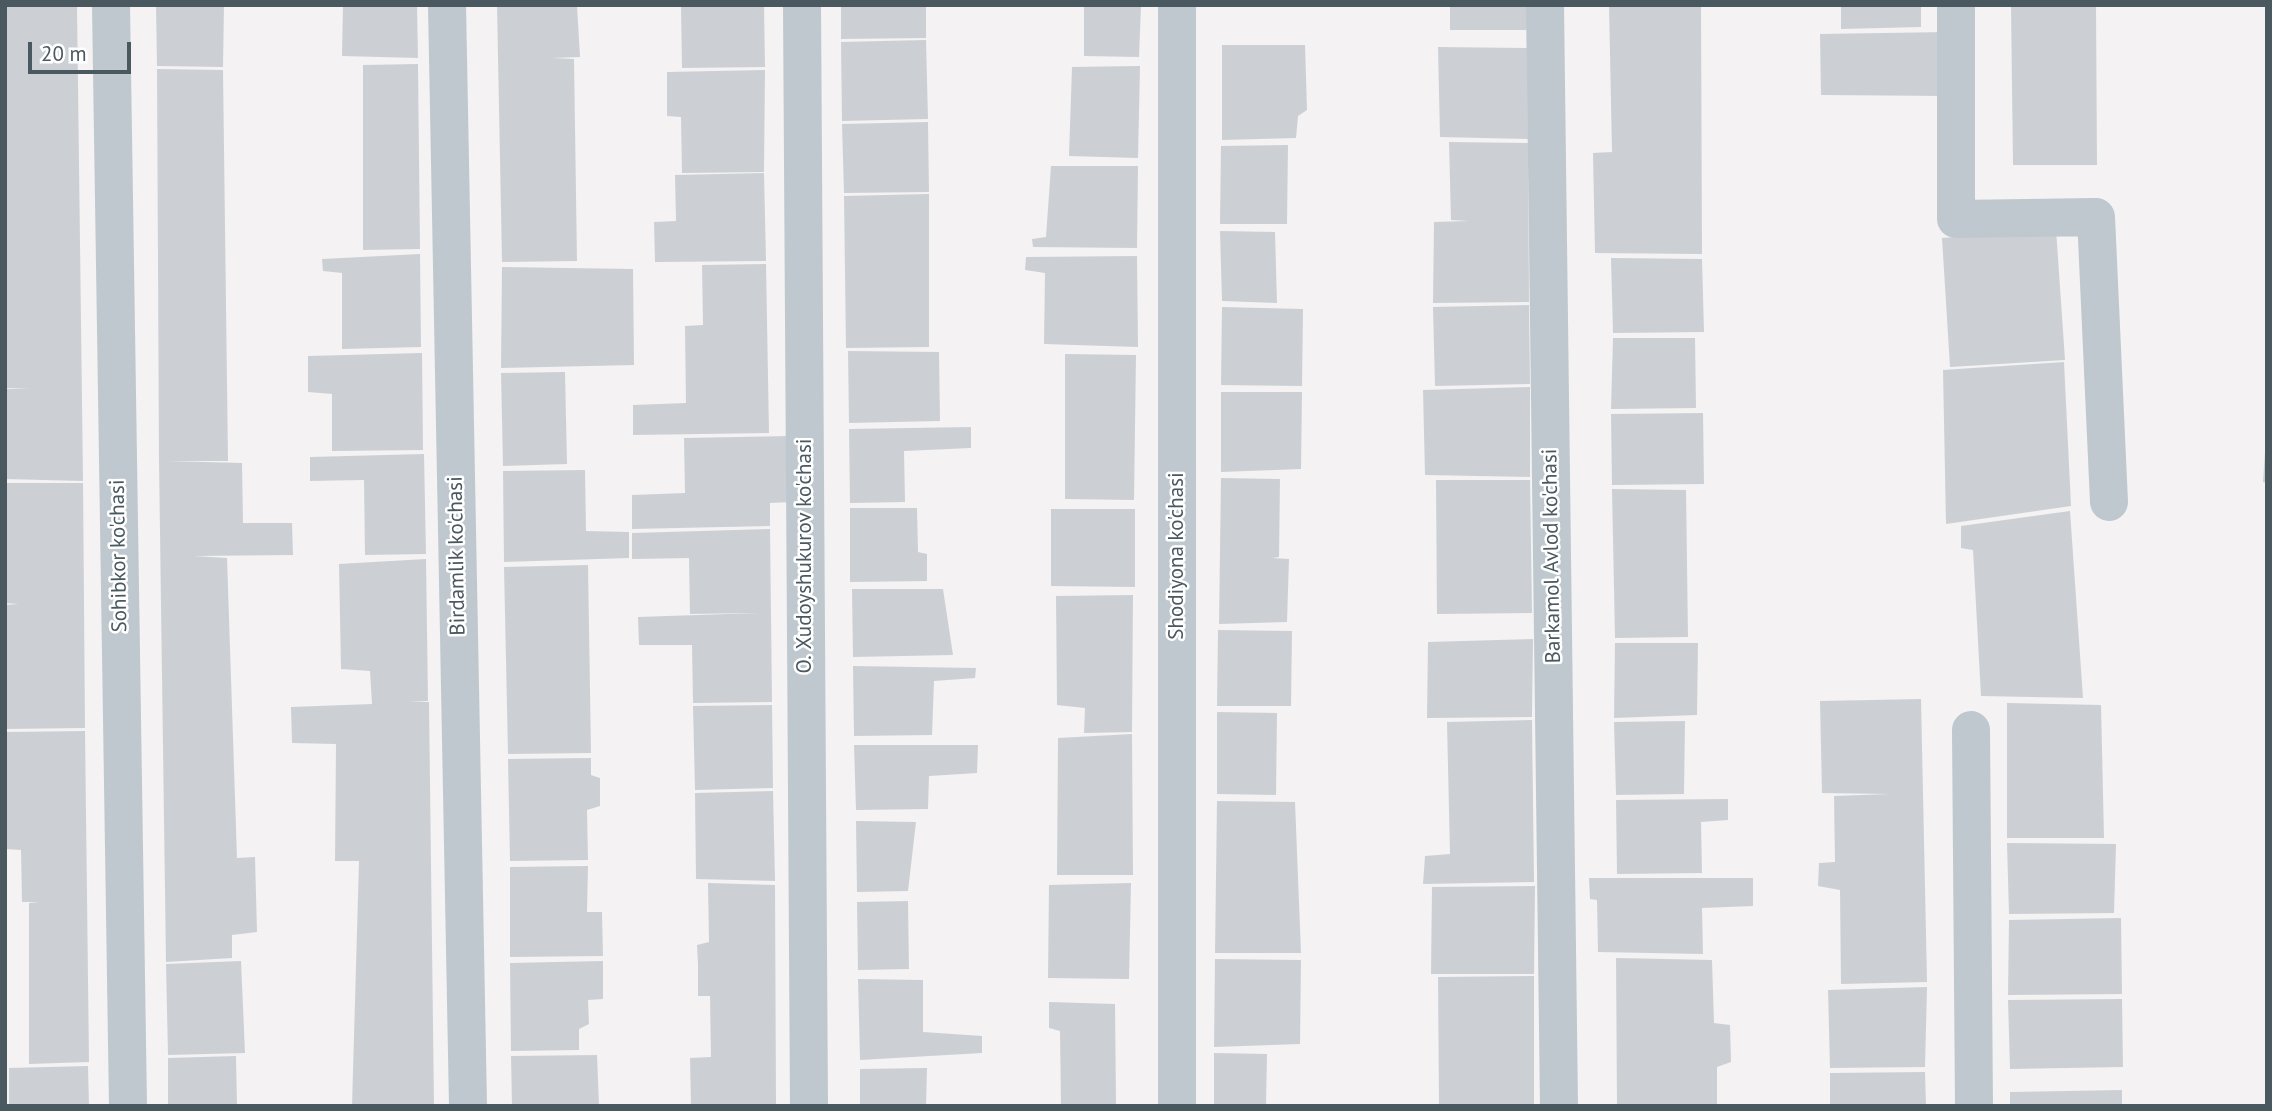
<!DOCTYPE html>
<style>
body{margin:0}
#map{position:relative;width:2272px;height:1111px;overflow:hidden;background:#f4f2f2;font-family:"PT Sans",sans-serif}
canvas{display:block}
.frame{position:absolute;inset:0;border:7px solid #4a585f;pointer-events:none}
.scale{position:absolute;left:28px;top:42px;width:103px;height:32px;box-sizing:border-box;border:4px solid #4a585f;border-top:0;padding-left:9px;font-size:21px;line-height:24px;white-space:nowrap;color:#4a585f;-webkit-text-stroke:5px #fff;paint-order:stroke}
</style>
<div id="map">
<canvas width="2272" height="1111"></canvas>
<div class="frame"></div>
<div class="scale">20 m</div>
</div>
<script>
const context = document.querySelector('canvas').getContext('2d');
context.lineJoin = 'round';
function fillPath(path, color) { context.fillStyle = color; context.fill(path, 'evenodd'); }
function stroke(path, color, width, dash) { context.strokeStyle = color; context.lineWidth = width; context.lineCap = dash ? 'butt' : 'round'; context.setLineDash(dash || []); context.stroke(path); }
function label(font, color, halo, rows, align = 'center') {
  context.font = font + ' "PT Sans",sans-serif'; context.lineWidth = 5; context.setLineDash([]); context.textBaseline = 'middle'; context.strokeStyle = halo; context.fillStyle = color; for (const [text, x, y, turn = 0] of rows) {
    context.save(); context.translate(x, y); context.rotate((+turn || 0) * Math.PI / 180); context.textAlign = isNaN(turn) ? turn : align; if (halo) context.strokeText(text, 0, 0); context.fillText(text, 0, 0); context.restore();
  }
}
fillPath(new Path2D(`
 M 5,5 L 77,5 L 83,481 L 5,479 L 6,389 L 29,388 L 5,388 Z
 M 156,5 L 224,5 L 223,67 L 157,66 Z
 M 343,5 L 417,5 L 418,58 L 342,56 Z
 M 497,5 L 577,5 L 580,57 L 552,58 L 574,59 L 577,261 L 502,262 Z
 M 681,5 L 764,5 L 765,67 L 682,68 Z
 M 841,5 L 926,5 L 926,38 L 841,39 Z
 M 1084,5 L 1141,5 L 1139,57 L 1084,56 Z
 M 1450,5 L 1531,5 L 1531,30 L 1450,30 Z
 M 1609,5 L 1701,5 L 1702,254 L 1595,253 L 1593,153 L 1612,152 Z
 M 1841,5 L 1921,5 L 1921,27 L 1841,29 Z
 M 2011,5 L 2096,5 L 2097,165 L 2013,165 Z
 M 1947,32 L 1946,96 L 1821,95 L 1820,34 Z
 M 926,40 L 928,119 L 842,121 L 841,42 Z
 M 1222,45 L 1305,45 L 1307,110 L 1298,116 L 1296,138 L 1222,140 Z
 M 1438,47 L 1527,48 L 1528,139 L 1440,137 Z
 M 418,64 L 420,249 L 363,250 L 363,65 Z
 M 1140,66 L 1138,158 L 1069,156 L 1072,67 Z
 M 157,69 L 223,70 L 228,461 L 167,461 L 242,463 L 243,523 L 292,523 L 293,555 L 194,556 L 227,558 L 237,858 L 255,857 L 257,932 L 232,935 L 232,958 L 166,962 L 159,461 Z
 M 765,70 L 764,172 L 682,173 L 681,117 L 667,116 L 667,72 Z
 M 928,122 L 929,192 L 844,193 L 842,124 Z
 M 1449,142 L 1528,143 L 1529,302 L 1433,303 L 1434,222 L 1469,221 L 1451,220 Z
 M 1288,145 L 1287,224 L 1220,224 L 1221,146 Z
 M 1051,166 L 1138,166 L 1137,248 L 1033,247 L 1032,239 L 1046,237 Z
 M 764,173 L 766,261 L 655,262 L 654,222 L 676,221 L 675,175 Z
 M 929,194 L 929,347 L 846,348 L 844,196 Z
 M 2056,229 L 2065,360 L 1950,367 L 1942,238 Z
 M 1220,231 L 1275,232 L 1277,303 L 1222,301 Z
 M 420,254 L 421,347 L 342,349 L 342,273 L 323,271 L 322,259 Z
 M 1137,256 L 1138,347 L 1044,344 L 1045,273 L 1025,270 L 1026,257 Z
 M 1611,258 L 1702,259 L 1704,332 L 1613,333 Z
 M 766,264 L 769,433 L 633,435 L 633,405 L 686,403 L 685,326 L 703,325 L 702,265 Z
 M 502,267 L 633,269 L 634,365 L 501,368 Z
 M 1529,305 L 1530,384 L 1435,386 L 1433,307 Z
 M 1222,307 L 1303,309 L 1302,386 L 1221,385 Z
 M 1613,338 L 1695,338 L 1696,408 L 1611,409 Z
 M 848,351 L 939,352 L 940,421 L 849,423 Z
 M 422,353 L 423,450 L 332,451 L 332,394 L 308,392 L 308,356 Z
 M 1065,354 L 1136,355 L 1134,500 L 1065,499 Z
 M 2064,362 L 2071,506 L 1946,524 L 1943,370 Z
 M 565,372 L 567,464 L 503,466 L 501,373 Z
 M 1530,387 L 1530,477 L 1425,475 L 1423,390 Z
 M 1221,392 L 1302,392 L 1301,469 L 1221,472 Z
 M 1703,413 L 1704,484 L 1612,485 L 1611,414 Z
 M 971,427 L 971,448 L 904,451 L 905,502 L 850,503 L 849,429 Z
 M 790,436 L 791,502 L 770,503 L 770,526 L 632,529 L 632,495 L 685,493 L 684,438 Z
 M 2265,452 L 2267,452 L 2267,483 L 2263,482 Z
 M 424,454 L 426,554 L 365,555 L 364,480 L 310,481 L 310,457 Z
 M 585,470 L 586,531 L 629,532 L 629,558 L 504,562 L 503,471 Z
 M 1221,478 L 1280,479 L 1279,557 L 1272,558 L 1289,559 L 1287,622 L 1219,624 Z
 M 1436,480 L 1530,480 L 1532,613 L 1437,614 Z
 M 5,483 L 83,483 L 85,728 L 5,729 L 5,605 L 18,604 L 5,603 Z
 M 1612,489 L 1686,490 L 1688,637 L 1615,638 Z
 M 850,508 L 917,508 L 918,552 L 927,554 L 927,581 L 850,582 Z
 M 1051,509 L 1135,509 L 1135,587 L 1051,586 Z
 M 2070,511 L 2083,698 L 1981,696 L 1973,550 L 1961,548 L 1961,526 Z
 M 770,529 L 772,702 L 693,703 L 692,645 L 639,645 L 638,617 L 758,613 L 690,614 L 689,558 L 632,559 L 632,533 Z
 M 426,559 L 428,701 L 409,702 L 429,702 L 434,1106 L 352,1106 L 359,861 L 335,861 L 336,744 L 292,743 L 291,707 L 372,704 L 370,671 L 341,669 L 339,564 Z
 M 588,565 L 591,753 L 508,754 L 504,567 Z
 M 852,589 L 943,589 L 953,655 L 853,657 Z
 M 1133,595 L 1132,732 L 1084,733 L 1085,708 L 1057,705 L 1056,596 Z
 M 1218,630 L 1292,631 L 1291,706 L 1217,706 Z
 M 1533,639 L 1532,717 L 1427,718 L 1428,642 Z
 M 1615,643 L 1698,643 L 1697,715 L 1614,718 Z
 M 853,666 L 976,668 L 975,678 L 934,681 L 932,735 L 854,736 Z
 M 1921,699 L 1927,982 L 1841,984 L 1840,890 L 1818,886 L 1819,863 L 1835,862 L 1834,796 L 1890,794 L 1822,793 L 1820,701 Z
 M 2007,703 L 2101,705 L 2104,838 L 2007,838 Z
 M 772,705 L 773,788 L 695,790 L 693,706 Z
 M 1217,712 L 1277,713 L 1276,795 L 1217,794 Z
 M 1532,720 L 1534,882 L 1423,884 L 1425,856 L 1450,854 L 1447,722 Z
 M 1685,721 L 1684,794 L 1616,795 L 1614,722 Z
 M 85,731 L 89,1062 L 29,1064 L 29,903 L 39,902 L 22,902 L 21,850 L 5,849 L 5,732 Z
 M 1132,734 L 1133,875 L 1057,875 L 1058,738 Z
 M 854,745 L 978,745 L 977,773 L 929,776 L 928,809 L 856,810 Z
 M 591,758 L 591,775 L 600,778 L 600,806 L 587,810 L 588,860 L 510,861 L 508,759 Z
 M 773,791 L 775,881 L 696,879 L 695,793 Z
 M 1728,799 L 1728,820 L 1701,822 L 1702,873 L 1617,874 L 1616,800 Z
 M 1217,801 L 1295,802 L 1301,953 L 1215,953 Z
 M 856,821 L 916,822 L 908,891 L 857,892 Z
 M 2007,843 L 2116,844 L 2114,913 L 2009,914 Z
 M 588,866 L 587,912 L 602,912 L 603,956 L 510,957 L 510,867 Z
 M 1589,878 L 1753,878 L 1753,906 L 1702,908 L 1703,954 L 1598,952 L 1597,900 L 1590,899 Z
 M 708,883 L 775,885 L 776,1106 L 691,1106 L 690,1058 L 711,1057 L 710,996 L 698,996 L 698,964 L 697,945 L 709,942 Z
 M 1131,883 L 1129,979 L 1048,978 L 1049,885 Z
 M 1535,886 L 1534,974 L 1431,974 L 1432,887 Z
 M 908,901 L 909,969 L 858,970 L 857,902 Z
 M 2121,918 L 2122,994 L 2008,995 L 2009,920 Z
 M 1616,958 L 1712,960 L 1714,1023 L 1730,1025 L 1731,1062 L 1717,1067 L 1717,1106 L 1617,1106 Z
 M 1215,959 L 1301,960 L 1300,1044 L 1214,1047 Z
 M 241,961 L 245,1053 L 168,1055 L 166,964 Z
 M 603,961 L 603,999 L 588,1000 L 589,1024 L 579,1029 L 579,1050 L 511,1051 L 510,963 Z
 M 1534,976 L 1534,1106 L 1439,1106 L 1438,977 Z
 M 858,979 L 923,980 L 923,1032 L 982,1036 L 982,1053 L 860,1060 Z
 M 1927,987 L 1925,1067 L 1830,1068 L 1828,990 Z
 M 2122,999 L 2123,1067 L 2010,1069 L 2008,1000 Z
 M 1049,1002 L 1115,1004 L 1116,1106 L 1061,1106 L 1060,1031 L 1049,1028 Z
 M 1214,1053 L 1267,1054 L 1266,1106 L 1214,1106 Z
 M 597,1055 L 599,1106 L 512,1106 L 511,1056 Z
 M 236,1056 L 237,1106 L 168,1106 L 168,1058 Z
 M 88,1066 L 89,1106 L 9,1106 L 9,1068 Z
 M 927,1068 L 926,1106 L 860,1106 L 860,1069 Z
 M 1925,1072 L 1926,1106 L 1830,1106 L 1830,1073 Z
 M 2122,1090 L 2122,1106 L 2010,1106 L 2010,1092 Z`), '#ccd0d4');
stroke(new Path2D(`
 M 111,5 L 128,1106
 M 447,5 L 468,1106
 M 802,5 L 809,1106
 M 1177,5 L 1177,1106
 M 1545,5 L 1559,1106
 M 1956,5 L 1956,219 L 2096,217 L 2109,502
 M 1971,730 L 1974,1106`), '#bec8ce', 38);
label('21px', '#4a585f', '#fff', [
 ["Sohibkor ko'chasi",119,556,-91],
 ["Birdamlik ko'chasi",457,556,-91],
 ["O. Xudoyshukurov ko'chasi",805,556,-90],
 ["Shodiyona ko'chasi",1177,556,-90],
 ["Barkamol Avlod ko'chasi",1552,556,-91]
]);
</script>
